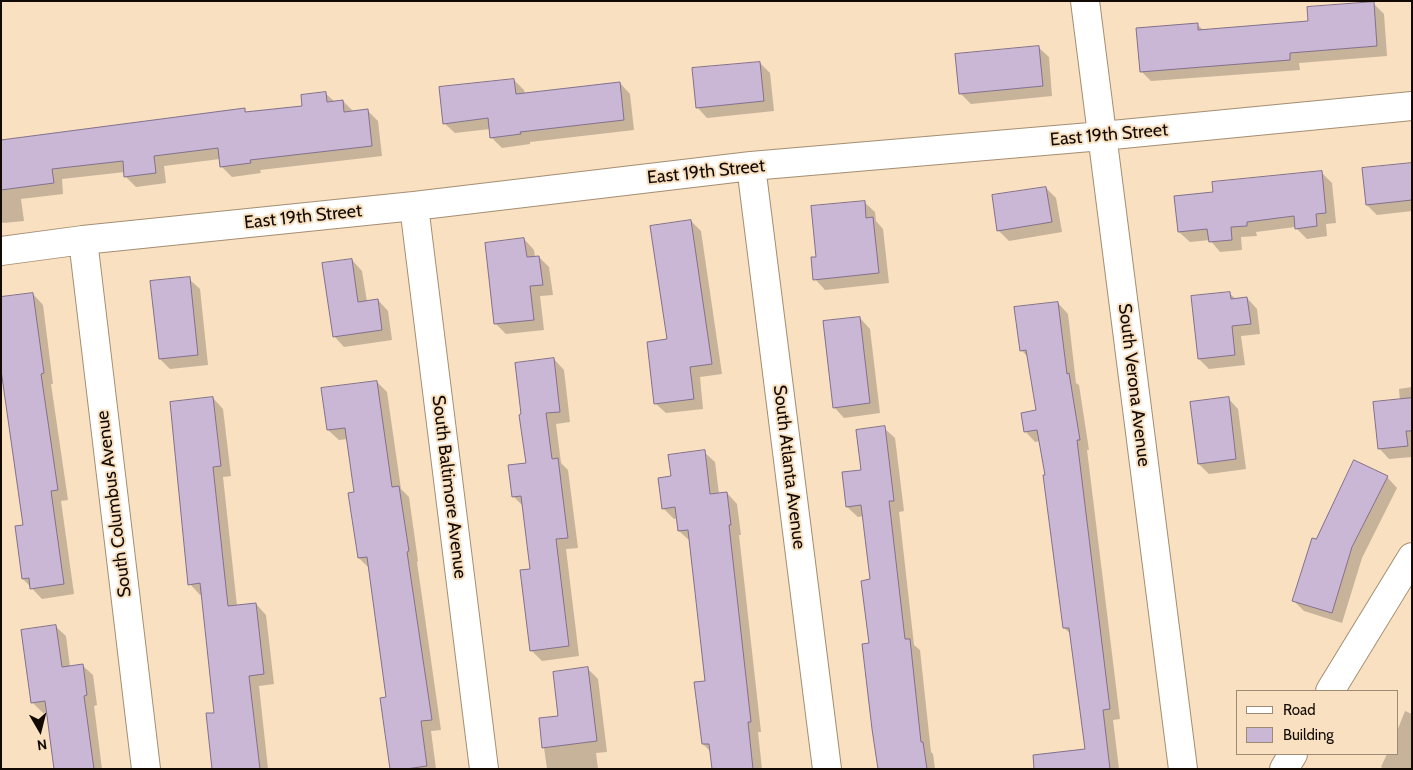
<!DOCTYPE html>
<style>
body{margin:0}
#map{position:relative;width:1413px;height:770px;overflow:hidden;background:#f8e0c1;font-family:Cabin,sans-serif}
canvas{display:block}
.frame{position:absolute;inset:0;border:2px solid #120a02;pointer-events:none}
.legend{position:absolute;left:1236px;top:690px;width:162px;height:65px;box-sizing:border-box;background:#f8e0c1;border:1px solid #9c8a75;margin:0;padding:6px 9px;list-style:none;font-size:15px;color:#120a02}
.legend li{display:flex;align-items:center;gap:10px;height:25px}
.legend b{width:25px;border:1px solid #9c8a75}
.north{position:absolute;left:15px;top:705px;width:50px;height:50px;-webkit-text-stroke:4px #f8e0c1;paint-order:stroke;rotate:172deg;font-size:14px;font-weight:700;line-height:20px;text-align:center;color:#120a02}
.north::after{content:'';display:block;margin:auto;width:18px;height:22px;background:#120a02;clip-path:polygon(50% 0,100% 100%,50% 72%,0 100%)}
</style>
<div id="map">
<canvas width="1413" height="770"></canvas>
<div class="frame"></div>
<ul class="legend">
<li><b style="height:6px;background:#fff"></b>Road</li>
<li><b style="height:14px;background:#cab6d5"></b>Building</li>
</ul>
<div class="north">N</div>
</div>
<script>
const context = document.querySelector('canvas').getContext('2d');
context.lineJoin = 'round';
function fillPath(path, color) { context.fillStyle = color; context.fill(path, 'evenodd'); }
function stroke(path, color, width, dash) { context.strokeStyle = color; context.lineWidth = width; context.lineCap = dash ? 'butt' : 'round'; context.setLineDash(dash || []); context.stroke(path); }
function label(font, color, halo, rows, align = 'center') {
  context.font = font + ' Cabin,sans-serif'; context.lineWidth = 4; context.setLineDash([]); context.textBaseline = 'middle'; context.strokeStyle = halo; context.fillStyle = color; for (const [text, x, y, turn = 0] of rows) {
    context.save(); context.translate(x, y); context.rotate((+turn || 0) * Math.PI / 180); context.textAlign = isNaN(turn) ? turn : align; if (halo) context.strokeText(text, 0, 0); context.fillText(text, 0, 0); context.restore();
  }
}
fillPath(new Path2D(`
 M 1373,3 L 1384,14 L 1387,56 L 1299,63 L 1300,70 L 1151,81 L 1141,71 L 1197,24 L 1204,31 L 1310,23 Z
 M 1038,47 L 1049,57 L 1052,96 L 971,104 L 961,94 Z
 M 760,63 L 770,73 L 774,111 L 707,118 L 697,107 Z
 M 514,80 L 524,90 L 525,94 L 620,83 L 630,94 L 634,130 L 530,142 L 530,144 L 502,148 L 491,137 L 490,129 L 455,133 L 444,123 Z
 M 325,93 L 335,102 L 343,101 L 353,111 L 368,111 L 378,121 L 382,156 L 260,170 L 261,173 L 232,177 L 221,166 L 220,159 L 164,166 L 166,183 L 136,187 L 126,177 L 125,172 L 62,179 L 63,194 L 21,199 L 24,221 L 3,223 L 1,221 L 1,141 L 244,110 L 248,113 L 304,107 Z
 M 1412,164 L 1412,211 L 1377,215 L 1367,205 Z
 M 1321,172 L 1332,183 L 1336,223 L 1326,224 L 1327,236 L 1307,239 L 1295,227 L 1256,232 L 1257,236 L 1241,237 L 1242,250 L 1220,252 L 1210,240 L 1190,242 L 1179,232 L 1215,193 Z
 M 1046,188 L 1056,198 L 1062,232 L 1009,241 L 998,230 Z
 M 864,202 L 875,212 L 876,221 L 883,229 L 889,283 L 825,290 L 815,279 L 818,258 Z
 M 691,221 L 701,231 L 722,374 L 700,377 L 703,409 L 666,413 L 655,403 Z
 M 524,239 L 534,250 L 535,257 L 539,257 L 549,267 L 553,295 L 540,296 L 544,330 L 506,334 L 496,324 Z
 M 352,260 L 362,271 L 367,302 L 378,300 L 388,311 L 392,340 L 344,347 L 334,336 Z
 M 189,279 L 200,289 L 208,365 L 170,369 L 160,359 Z
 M 1229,293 L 1236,299 L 1247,298 L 1257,309 L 1260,334 L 1241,336 L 1245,365 L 1209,369 L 1199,359 Z
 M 33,294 L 43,305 L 53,384 L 51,384 L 68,500 L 61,501 L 74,594 L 42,599 L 23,579 Z
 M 1058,303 L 1068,314 L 1076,383 L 1079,385 L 1089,450 L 1087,450 L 1120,719 L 1113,720 L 1119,769 L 1067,769 L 1086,750 L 1072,635 L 1064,628 L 1046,476 L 1040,441 L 1035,442 L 1025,431 L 1037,411 L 1029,358 L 1021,350 Z
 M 860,318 L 870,329 L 880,413 L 844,418 L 834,407 Z
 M 554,359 L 564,370 L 570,422 L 556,424 L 561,463 L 568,470 L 578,548 L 566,549 L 579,656 L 542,661 L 531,650 L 532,570 L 524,507 L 513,496 L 527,464 Z
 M 377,382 L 387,392 L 401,489 L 409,497 L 418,561 L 417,562 L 441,730 L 431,731 L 436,769 L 391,769 L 388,698 L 370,569 L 359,558 L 355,493 L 348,439 L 339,440 L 328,430 L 323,390 Z
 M 1412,387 L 1412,457 L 1389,459 L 1379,448 L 1400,401 L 1399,389 Z
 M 213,398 L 223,409 L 231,476 L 223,477 L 237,606 L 256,604 L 266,615 L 274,684 L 259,686 L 268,769 L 214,769 L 216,714 L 203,594 L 200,595 L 190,584 Z
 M 1228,398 L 1238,409 L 1246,469 L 1209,474 L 1199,464 Z
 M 884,428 L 895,438 L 904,511 L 899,512 L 914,645 L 920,650 L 931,752 L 933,754 L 935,769 L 879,769 L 870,644 L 871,581 L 863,516 L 858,517 L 847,507 L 862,471 Z
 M 704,452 L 715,462 L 719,494 L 727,493 L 737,504 L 741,535 L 739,535 L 761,732 L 758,732 L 762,769 L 713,769 L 711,752 L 703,744 L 706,682 L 690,541 L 679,531 L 678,518 L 674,519 L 663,508 L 673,477 Z
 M 1387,477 L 1397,488 L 1362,558 L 1342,623 L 1304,611 L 1294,601 L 1316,540 Z
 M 55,626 L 66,636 L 70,667 L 82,665 L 93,675 L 97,705 L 94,706 L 102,769 L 55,769 L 47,712 L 43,713 L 32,702 Z
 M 588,669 L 598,679 L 607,752 L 596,753 L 598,769 L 547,769 L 540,719 L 559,717 Z
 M 1405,711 L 1412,714 L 1412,769 L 1384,769 L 1381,767 L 1387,754 L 1397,754 L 1397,731 Z`), '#0003');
const building = new Path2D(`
 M 1374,2 L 1377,46 L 1290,53 L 1290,60 L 1140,72 L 1136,28 L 1198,23 L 1198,30 L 1308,21 L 1307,7 Z
 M 1039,46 L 1043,86 L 959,94 L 955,54 Z
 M 760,62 L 764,101 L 696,108 L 692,68 Z
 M 514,79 L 516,94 L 620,82 L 624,120 L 520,132 L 521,134 L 490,138 L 488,118 L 443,124 L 439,87 Z
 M 326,92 L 327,102 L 343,100 L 344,112 L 368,109 L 372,146 L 250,160 L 251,163 L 220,167 L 218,148 L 154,156 L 156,173 L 124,177 L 123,161 L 52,169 L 54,183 L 1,190 L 1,140 L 245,108 L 245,112 L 302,106 L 301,95 Z
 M 1412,163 L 1412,200 L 1366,205 L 1362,168 Z
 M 1322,171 L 1326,213 L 1316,214 L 1317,226 L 1295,229 L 1294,216 L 1247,222 L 1247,226 L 1231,227 L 1232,240 L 1209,242 L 1207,229 L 1178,232 L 1174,196 L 1213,192 L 1212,182 Z
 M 1046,187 L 1052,222 L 997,231 L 992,195 Z
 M 865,201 L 866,218 L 873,217 L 879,273 L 813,280 L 811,257 L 816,257 L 811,206 Z
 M 691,220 L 712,364 L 690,367 L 694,399 L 654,404 L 647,342 L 667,339 L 650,226 Z
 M 524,238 L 527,257 L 539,256 L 543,285 L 530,286 L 534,320 L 494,324 L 485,243 Z
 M 352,259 L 358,302 L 378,299 L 382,330 L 333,337 L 322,263 Z
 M 190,277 L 198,355 L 159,359 L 150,281 Z
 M 1230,292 L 1231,299 L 1247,297 L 1251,324 L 1232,326 L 1235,355 L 1198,359 L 1191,296 Z
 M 33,293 L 44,373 L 41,374 L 58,490 L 51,491 L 64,584 L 30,589 L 29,578 L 22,579 L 15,526 L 23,525 L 1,370 L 1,297 Z
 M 1058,302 L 1067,374 L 1069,373 L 1080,440 L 1077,440 L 1110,709 L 1103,710 L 1110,769 L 1034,769 L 1033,755 L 1085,749 L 1069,628 L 1063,628 L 1043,475 L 1045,475 L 1037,430 L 1024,432 L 1021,413 L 1036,410 L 1026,350 L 1020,351 L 1014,307 Z
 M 860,317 L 870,403 L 833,408 L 823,321 Z
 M 554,358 L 560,412 L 546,413 L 552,459 L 558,458 L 568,538 L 556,539 L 569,646 L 530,651 L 520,570 L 530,569 L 521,496 L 512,497 L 508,465 L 526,463 L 519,415 L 521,414 L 515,363 Z
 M 377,381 L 392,487 L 399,486 L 409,551 L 407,552 L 432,720 L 421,721 L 427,766 L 406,769 L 390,769 L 380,698 L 386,697 L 367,557 L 358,558 L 348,493 L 354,492 L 345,428 L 327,430 L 321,388 Z
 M 213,397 L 221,466 L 213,467 L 228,606 L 256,603 L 264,674 L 249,676 L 260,769 L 212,769 L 206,713 L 214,713 L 200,583 L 188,585 L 170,402 Z
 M 1229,397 L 1236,459 L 1198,464 L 1190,402 Z
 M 1412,398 L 1412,431 L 1406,431 L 1408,446 L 1378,449 L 1373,402 Z
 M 885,426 L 894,501 L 889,501 L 905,639 L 910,639 L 921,742 L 923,742 L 927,769 L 878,769 L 872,729 L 862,644 L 869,643 L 861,581 L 870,579 L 861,505 L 846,507 L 842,472 L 861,470 L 856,430 Z
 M 705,450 L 710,494 L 727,492 L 731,525 L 729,525 L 751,722 L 748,722 L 753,769 L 712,769 L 709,744 L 702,744 L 694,682 L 705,681 L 688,530 L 678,531 L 675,507 L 662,509 L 658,478 L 671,476 L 668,455 Z
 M 1354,460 L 1388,476 L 1352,547 L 1332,613 L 1292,601 L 1312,538 L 1316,539 Z
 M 56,625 L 62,667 L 83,664 L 87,695 L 84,696 L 94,769 L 54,769 L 45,701 L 31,703 L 21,630 Z
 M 588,667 L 597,741 L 542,748 L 539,718 L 558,716 L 553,672 Z`);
fillPath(building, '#cab6d5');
stroke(building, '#82708c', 1);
const street = new Path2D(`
 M 1085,1 L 1183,769
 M 751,166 L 827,769
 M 414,206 L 484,769
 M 83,240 L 146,769
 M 1,251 L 83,240 L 414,206 L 751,166 L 1102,136 L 1412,106
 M 1330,691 L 1412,557
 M 1284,769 L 1293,754`);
stroke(street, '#a48e72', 30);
stroke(street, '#fff', 28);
label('18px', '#120a02', '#f8e0c1', [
 ["East 19th Street",1109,135,-5],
 ["East 19th Street",706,172,-6],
 ["East 19th Street",303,217,-6],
 ["South Verona Avenue",1134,385,83],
 ["South Atlanta Avenue",789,467,83],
 ["South Baltimore Avenue",449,487,83],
 ["South Columbus Avenue",114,504,-97]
]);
</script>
